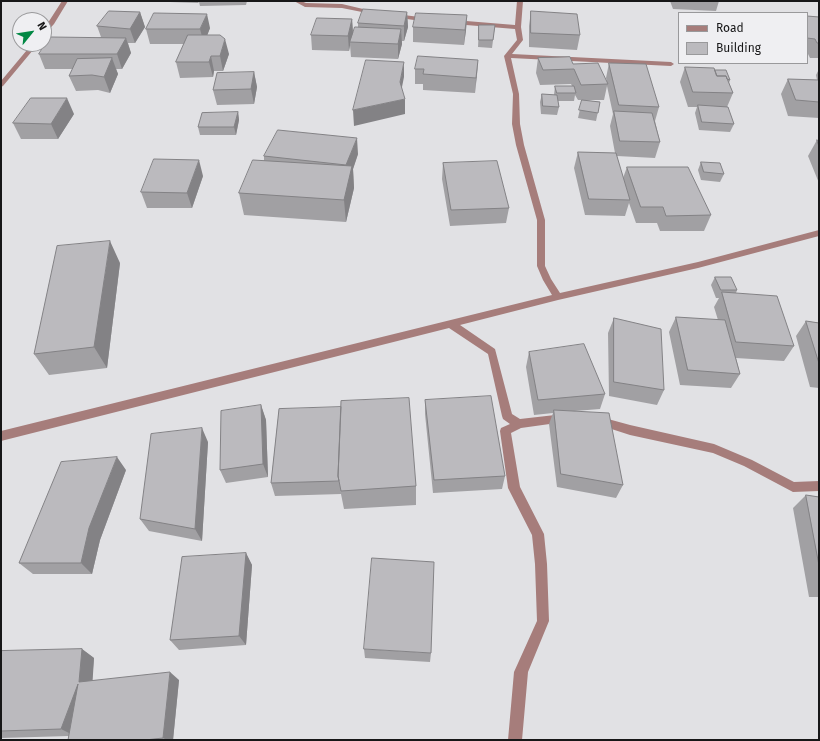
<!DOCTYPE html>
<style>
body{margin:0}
#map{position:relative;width:820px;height:741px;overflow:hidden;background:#e1e1e4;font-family:"Fira Sans",sans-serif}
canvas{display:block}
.frame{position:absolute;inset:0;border:2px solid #171718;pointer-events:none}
.legend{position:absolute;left:678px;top:12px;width:130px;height:52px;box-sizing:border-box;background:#efeff2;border:1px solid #99999b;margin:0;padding:5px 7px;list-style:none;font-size:12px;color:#171718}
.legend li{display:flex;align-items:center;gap:8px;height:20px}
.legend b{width:20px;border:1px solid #99999b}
.north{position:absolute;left:12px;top:12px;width:40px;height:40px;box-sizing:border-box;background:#efeff2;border:1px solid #99999b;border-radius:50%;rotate:60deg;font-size:11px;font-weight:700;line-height:16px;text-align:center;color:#171718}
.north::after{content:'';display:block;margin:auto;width:14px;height:18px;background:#028844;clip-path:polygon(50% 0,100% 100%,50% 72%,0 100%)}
</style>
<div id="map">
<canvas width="820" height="741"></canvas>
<div class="frame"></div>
<ul class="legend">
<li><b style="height:5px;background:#a67d7b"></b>Road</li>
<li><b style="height:11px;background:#bbbabe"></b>Building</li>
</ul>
<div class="north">N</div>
</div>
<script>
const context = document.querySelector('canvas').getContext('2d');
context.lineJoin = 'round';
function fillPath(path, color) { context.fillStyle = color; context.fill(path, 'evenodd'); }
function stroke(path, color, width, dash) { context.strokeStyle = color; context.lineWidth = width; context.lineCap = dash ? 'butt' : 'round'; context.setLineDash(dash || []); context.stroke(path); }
fillPath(new Path2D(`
 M 62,1 L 68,1 L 54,24 L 44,35 L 44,29 Z
 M 294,1 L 301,1 L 306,3 L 342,4 L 380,13 L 377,15 L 342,8 L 305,7 Z
 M 517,1 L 523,1 L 521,27 L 523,40 L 512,54 L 671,62 L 674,64 L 671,66 L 511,58 L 519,94 L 520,124 L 524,145 L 545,220 L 545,266 L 551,279 L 560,293 L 698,262 L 819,230 L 819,236 L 698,268 L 558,300 L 460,325 L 495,349 L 512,414 L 520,419 L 564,414 L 568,415 L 569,418 L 568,421 L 564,422 L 521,428 L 511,433 L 520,487 L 544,534 L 547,564 L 549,621 L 528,672 L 522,740 L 508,740 L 514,672 L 537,621 L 535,564 L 532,535 L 508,488 L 500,431 L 501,428 L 510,424 L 503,419 L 502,416 L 488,354 L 449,328 L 1,441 L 1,431 L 552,295 L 543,280 L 537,266 L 537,220 L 516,145 L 512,124 L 513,94 L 504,56 L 517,40 L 515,29 L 454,24 L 451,22 L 454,20 L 515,25 Z
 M 395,14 L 428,18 L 431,20 L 428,22 L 393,17 L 393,15 Z
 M 32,44 L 38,44 L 3,86 L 1,87 L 1,81 Z
 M 597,416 L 630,425 L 714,444 L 752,460 L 794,482 L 819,481 L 819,491 L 793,492 L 744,466 L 713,453 L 630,435 L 593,423 L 592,420 L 593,417 Z`), '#a67d7b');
fillPath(new Path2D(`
 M 170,1 L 247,1 L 246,5 L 200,6 L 199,2 L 198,3 L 170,2 Z
 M 670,1 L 719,1 L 716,11 L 673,9 Z
 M 531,11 L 580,35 L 577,50 L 529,47 L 529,26 Z
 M 140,12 L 145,27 L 135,43 L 128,43 L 131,53 L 122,69 L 116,69 L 118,74 L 110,93 L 98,90 L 76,91 L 69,76 L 73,69 L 45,69 L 39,54 L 101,37 L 97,26 Z
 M 407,12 L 408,27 L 404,41 L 402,41 L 402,44 L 398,59 L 351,57 L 350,45 L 349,51 L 312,50 L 311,35 L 352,19 L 353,32 L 358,27 L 358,23 Z
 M 467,15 L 466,30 L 464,45 L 413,42 L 413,27 Z
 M 807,16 L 819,17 L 819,58 L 810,58 L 808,54 L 807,54 Z
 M 479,25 L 495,25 L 492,48 L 478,47 Z
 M 210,28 L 207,35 L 229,54 L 223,71 L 214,71 L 213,77 L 180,78 L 176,62 L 184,44 L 150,44 L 146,29 Z
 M 538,58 L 573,64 L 607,82 L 606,78 L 609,63 L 659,107 L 655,121 L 660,142 L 655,158 L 617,156 L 623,178 L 627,167 L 711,215 L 704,231 L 660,231 L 657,223 L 636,223 L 629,203 L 625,216 L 585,215 L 574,168 L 578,152 L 615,153 L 610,126 L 613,114 L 607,86 L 604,100 L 585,100 L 600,102 L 596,121 L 578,118 L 582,100 L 578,100 L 575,95 L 574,101 L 558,101 L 559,107 L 557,115 L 541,114 L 540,102 L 542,94 L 554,95 L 555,86 L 572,86 L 571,84 L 540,85 L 536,73 Z
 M 478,60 L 475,93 L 423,90 L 423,84 L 415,84 L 415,69 Z
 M 685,67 L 715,70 L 730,80 L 729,83 L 733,93 L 727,107 L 734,124 L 730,132 L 699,130 L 695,113 L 697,107 L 688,107 L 680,82 Z
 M 819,69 L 819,118 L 788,116 L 781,94 L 788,79 L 817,80 L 816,75 Z
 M 254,72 L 257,87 L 254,104 L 217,105 L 213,90 Z
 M 238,112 L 239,120 L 236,135 L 200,135 L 198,127 Z
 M 74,114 L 58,139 L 21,139 L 13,123 Z
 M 817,140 L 819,141 L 819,183 L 808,156 Z
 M 358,154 L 353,169 L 354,188 L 346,222 L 244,215 L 239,193 L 264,160 L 264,156 Z
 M 701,162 L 724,174 L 720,182 L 701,180 L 698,170 Z
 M 443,163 L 509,208 L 506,223 L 450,226 L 442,179 Z
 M 203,176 L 192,208 L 147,208 L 141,192 Z
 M 120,263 L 107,368 L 49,375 L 34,354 Z
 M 715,277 L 737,290 L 736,293 L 794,346 L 784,361 L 736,358 L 740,374 L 731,388 L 680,385 L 669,332 L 676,317 L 718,320 L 714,307 L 719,298 L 716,298 L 711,285 Z
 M 614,318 L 664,390 L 657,405 L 609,396 L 608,333 Z
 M 806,321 L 819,323 L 819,388 L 810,387 L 796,336 Z
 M 529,352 L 605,394 L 600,409 L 575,411 L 623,485 L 616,498 L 557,487 L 549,424 L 553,413 L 534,415 L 526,367 Z
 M 425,400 L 505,476 L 502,489 L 433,493 L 425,414 Z
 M 261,405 L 266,420 L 268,477 L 226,483 L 220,470 Z
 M 279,409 L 416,486 L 416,505 L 344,509 L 341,494 L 275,496 L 271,483 Z
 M 208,442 L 202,541 L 149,531 L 140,519 Z
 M 126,470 L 100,540 L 92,574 L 33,574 L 19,563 Z
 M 806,495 L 819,497 L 819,597 L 809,597 L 793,508 Z
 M 246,553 L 252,565 L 246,645 L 179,650 L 170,640 Z
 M 82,649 L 94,658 L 92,680 L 179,680 L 173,740 L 68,740 L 69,736 L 1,738 L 1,651 Z
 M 364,649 L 431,653 L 430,662 L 365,658 Z`), '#a1a0a3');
fillPath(new Path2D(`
 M 140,12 L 145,27 L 135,43 L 130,29 Z
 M 407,12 L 408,27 L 404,41 L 404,26 Z
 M 207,14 L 210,28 L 204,44 L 200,29 Z
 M 467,15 L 466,30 L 464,45 L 465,30 Z
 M 352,19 L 353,34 L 350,42 L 350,45 L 349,51 L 348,36 Z
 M 401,29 L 402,44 L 398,59 L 398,44 Z
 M 126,38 L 131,53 L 122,69 L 117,54 Z
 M 225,39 L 229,54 L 223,71 L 220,56 Z
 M 211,56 L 214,71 L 213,77 L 209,62 Z
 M 112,58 L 118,74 L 110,93 L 104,77 Z
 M 478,60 L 477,75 L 475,93 L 476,78 Z
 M 404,62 L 404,77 L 400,97 L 400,82 Z
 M 254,72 L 257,87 L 254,104 L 251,89 Z
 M 67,98 L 74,114 L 58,139 L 51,124 Z
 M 405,99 L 405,114 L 354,126 L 353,110 Z
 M 238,112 L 239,120 L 236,135 L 234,127 Z
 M 357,138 L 358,154 L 353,169 L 354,188 L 346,222 L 344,200 L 346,165 Z
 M 199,160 L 203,176 L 192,208 L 187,193 Z
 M 110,241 L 120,263 L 107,368 L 94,347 Z
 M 261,405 L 266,420 L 268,477 L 263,464 Z
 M 202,428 L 208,442 L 202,541 L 195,529 Z
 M 117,457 L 126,470 L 100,540 L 92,574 L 81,563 L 89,528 Z
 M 246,553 L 252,565 L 246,645 L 239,636 Z
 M 82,649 L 94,658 L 92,690 L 79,682 Z
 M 170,672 L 179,680 L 173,740 L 167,740 L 163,738 Z
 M 78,684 L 75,736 L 61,729 Z`), '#838285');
const building = new Path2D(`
 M 363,9 L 407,12 L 404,26 L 358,23 Z
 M 109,11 L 140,12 L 130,29 L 97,26 Z
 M 531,11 L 577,14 L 580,35 L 531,33 Z
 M 154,13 L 207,14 L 200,29 L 146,29 Z
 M 416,13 L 467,15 L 465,30 L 413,27 Z
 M 807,16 L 819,17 L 819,43 L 817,43 L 815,39 L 807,38 Z
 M 317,18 L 352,19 L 348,36 L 311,35 Z
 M 479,25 L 495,25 L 493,40 L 479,40 Z
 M 355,27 L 401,29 L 398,44 L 350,42 Z
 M 188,35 L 220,35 L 225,39 L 220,56 L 211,56 L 209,62 L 176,62 Z
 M 50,37 L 126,38 L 117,54 L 39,54 Z
 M 418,56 L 478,60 L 476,78 L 423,74 L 424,69 L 415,69 Z
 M 570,57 L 573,64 L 598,63 L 608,84 L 581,85 L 574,69 L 543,70 L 538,58 Z
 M 112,58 L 104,77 L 92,75 L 69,76 L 77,59 Z
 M 366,60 L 404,62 L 400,82 L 405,99 L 353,110 Z
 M 609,63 L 646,64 L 659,107 L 619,105 Z
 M 685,67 L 714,68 L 717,76 L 726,76 L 733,93 L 693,92 Z
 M 715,70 L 726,70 L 730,80 L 727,79 L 726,76 L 717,76 Z
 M 254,72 L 251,89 L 213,90 L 217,73 Z
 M 788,79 L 819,80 L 819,102 L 796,100 Z
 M 555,86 L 574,86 L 576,93 L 557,93 Z
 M 542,94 L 557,95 L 559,107 L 543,106 Z
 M 31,98 L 67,98 L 51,124 L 13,123 Z
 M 582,100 L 600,102 L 598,113 L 579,110 Z
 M 698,105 L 728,107 L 734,124 L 702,122 Z
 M 614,111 L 652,113 L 660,142 L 620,141 Z
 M 238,112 L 234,127 L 198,127 L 202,113 Z
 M 278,130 L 357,138 L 346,165 L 264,156 Z
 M 817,140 L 819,141 L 819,146 Z
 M 578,152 L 616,153 L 630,200 L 589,199 Z
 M 154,159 L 199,160 L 187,193 L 141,192 Z
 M 253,160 L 352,166 L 344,200 L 239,193 Z
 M 497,161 L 509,208 L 451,210 L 443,163 Z
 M 701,162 L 720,163 L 724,174 L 704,172 Z
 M 627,167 L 688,167 L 711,215 L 666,216 L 663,207 L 641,207 Z
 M 110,241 L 94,347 L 34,354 L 57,246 Z
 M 715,277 L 731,277 L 737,290 L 721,290 Z
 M 722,292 L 777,296 L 794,346 L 736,342 Z
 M 676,317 L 725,320 L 740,374 L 688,370 Z
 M 614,318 L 661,329 L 664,390 L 614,382 Z
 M 806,321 L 819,323 L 819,363 Z
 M 584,344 L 605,394 L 538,400 L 529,352 Z
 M 491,396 L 505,476 L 434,480 L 425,400 Z
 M 409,398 L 416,486 L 341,491 L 338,476 L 341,401 Z
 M 261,405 L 263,464 L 220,470 L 221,411 Z
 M 341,407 L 338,476 L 339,481 L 271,483 L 279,409 Z
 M 554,410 L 609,413 L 623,485 L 561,474 Z
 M 202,428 L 195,529 L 140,519 L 151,434 Z
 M 117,457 L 89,528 L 81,563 L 19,563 L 61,462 Z
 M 806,495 L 819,497 L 819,565 Z
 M 246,553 L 239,636 L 170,640 L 182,557 Z
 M 372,558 L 434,562 L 431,653 L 364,649 Z
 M 82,649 L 79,682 L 170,672 L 163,738 L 145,740 L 68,740 L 78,684 L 61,729 L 1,731 L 1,651 Z`);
fillPath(building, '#bbbabe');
stroke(building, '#838285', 1);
</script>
